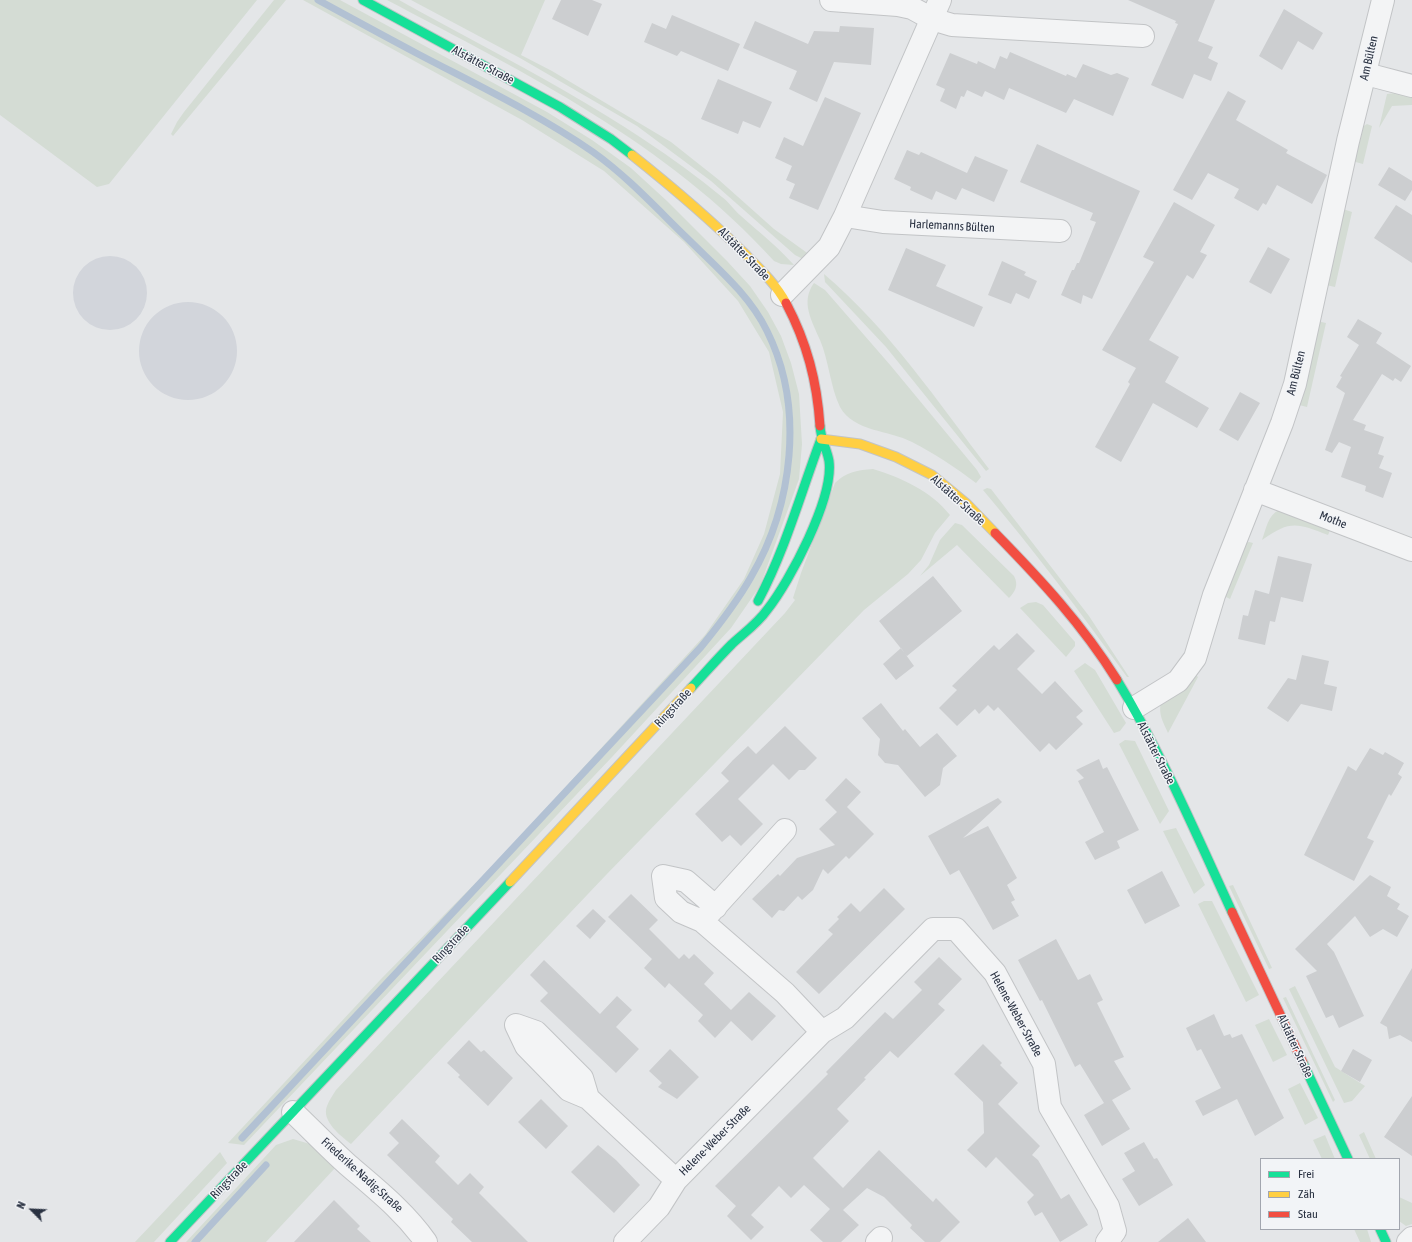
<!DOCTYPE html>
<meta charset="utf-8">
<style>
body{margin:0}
#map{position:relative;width:1412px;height:1242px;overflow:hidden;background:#e4e6e8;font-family:"Asap Condensed",sans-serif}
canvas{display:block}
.legend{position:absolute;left:1260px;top:1158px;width:140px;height:72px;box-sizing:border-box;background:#f2f4f7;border:1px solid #a2a6af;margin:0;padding:5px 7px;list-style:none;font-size:12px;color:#2a3242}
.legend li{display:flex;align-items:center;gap:8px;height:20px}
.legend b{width:20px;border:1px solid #a2a6af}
.north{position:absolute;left:12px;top:1190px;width:40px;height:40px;-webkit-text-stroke:3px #f2f4f7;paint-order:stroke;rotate:294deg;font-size:11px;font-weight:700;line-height:16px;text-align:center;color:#2a3242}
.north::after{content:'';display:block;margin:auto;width:14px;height:18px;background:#2a3242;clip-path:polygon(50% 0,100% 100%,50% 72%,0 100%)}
</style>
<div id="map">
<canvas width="1412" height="1242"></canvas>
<ul class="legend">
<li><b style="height:5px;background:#16e098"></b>Frei</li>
<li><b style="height:5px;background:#ffcf43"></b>Zäh</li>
<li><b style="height:5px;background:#f24e42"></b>Stau</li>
</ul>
<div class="north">N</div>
</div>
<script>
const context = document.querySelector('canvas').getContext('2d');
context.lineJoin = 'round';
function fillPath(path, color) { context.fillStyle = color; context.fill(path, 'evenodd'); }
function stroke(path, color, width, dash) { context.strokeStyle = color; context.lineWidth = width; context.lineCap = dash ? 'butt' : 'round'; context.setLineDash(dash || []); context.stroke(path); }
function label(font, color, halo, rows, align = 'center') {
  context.font = font + ' "Asap Condensed",sans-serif'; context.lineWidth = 3; context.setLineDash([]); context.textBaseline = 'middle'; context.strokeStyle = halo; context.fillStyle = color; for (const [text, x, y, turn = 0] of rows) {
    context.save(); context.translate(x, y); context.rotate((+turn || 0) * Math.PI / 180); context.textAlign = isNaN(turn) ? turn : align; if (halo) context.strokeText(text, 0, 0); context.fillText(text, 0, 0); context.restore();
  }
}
fillPath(new Path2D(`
 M73 293a37 37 0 1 1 74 0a37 37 0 1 1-74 0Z
 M139 351a49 49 0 1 1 98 0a49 49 0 1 1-98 0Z`), '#d2d5db');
fillPath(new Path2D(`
 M 0,0 L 257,0 L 109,184 L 97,187 L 0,115 Z
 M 274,0 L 286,0 L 173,136 L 171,134 L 177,122 L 184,112 Z
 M 303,0 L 340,0 L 547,112 L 592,140 L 631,168 L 667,201 L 727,261 L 750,286 L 768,312 L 781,336 L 791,363 L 799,394 L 802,444 L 799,479 L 760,586 L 731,628 L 612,757 L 244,1145 L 228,1143 L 381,979 L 504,854 L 705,635 L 744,579 L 764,534 L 780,474 L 783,412 L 769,352 L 738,301 L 684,242 L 604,171 L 522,120 Z
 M 387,0 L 399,0 C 509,61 624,116 722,197 C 729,202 734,210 741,216 C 759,232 778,247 794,265 L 781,264 L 774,261 C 668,143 525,73 387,0 Z
 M 411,0 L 545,0 L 521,55 L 552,71 L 671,142 L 719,180 L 774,229 L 810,255 L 805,260 L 795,255 L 711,181 L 637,126 L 520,58 Z
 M 1395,93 L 1412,95 L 1412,105 L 1392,106 L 1379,128 L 1387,94 Z
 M 1367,124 L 1372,126 L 1363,164 L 1352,161 L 1362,127 Z
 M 1343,209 L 1352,212 L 1335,287 L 1326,285 Z
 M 824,274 C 889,329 938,402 989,469 L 986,471 L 886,347 L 825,282 Z
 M 814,283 L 825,290 L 891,366 L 977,470 L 981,477 L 976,483 C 955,467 935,454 912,442 C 889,430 854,432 840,407 C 830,386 829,361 820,340 C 812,321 800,302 814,283 Z
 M 1317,321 L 1326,323 L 1307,407 L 1299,405 Z
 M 873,469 C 902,478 931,491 950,515 L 935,533 L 921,560 L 908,574 L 864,610 L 606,875 L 351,1144 C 341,1136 321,1121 327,1106 C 329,1100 333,1095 336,1090 L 785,613 L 795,600 L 793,598 L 801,573 L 835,483 C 846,472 858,470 873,469 Z
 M 987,488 L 991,489 L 1089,616 L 1129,677 L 1127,677 C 1081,613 1034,550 983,490 Z
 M 1279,510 L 1331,528 L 1328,535 C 1297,523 1290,520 1262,540 C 1266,529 1268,515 1279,510 Z
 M 955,523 L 962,525 L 1014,576 C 1019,585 1015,592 1009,598 L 957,545 L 920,576 L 929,565 L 940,540 Z
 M 1249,542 L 1253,543 L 1230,599 L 1226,597 L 1225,593 L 1245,543 Z
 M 1036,602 L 1043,605 L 1075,642 L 1075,646 L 1066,657 L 1020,608 L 1028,603 Z
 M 1085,663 L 1095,670 L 1126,723 L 1120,731 L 1114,733 L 1074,671 Z
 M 1195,674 L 1198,677 L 1168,733 C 1163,722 1158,714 1161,702 Z
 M 1125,740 L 1135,741 L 1169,811 L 1160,824 L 1119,744 Z
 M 1176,828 L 1205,885 L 1194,894 L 1163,831 Z
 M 1233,885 L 1272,968 L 1269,969 L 1229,886 Z
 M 1204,901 L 1212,901 L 1259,995 L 1246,1002 L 1198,904 Z
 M 1295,986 L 1335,1067 L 1365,1086 L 1352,1101 L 1344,1103 L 1289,989 Z
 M 1286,997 L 1335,1100 L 1333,1102 L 1283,998 Z
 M 1269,1019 L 1287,1055 L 1273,1062 L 1255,1025 Z
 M 1300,1083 L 1318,1118 L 1305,1125 L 1288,1089 Z
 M 1364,1132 L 1376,1159 L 1370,1159 L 1359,1135 Z
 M 1325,1135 L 1335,1159 L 1322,1159 L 1313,1140 Z
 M 293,1139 L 310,1144 L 336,1167 L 266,1242 L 186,1242 L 276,1145 Z
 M 220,1152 L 227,1163 L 154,1242 L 135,1242 Z
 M 1399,1197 L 1412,1203 L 1412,1224 L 1406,1226 L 1399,1221 Z
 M 1354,1229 L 1367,1229 L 1371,1242 L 1360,1242 Z`), '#d4dcd4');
stroke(new Path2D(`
 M 242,1138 L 701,647 C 719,625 737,602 751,577 C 793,505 805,407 767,331 C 749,294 716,267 687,238 C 657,209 628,177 593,152 C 538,114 477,85 418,54 C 384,36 351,18 318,0
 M 195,1242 L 266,1165`), '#b2c1d3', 7);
fillPath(new Path2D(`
 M 561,0 L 592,0 L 602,4 L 588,36 L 552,19 Z
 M 1128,0 L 1215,0 L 1198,41 L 1213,47 L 1208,58 L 1218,63 L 1211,81 L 1194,74 L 1183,99 L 1151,85 L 1178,24 L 1175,23 L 1176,21 Z
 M 1284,9 L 1323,33 L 1313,50 L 1298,41 L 1282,70 L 1259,56 Z
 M 672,15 L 740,44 L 728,71 L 681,51 L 677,56 L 644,42 L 652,23 L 666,29 Z
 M 755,21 L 808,44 L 814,31 L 839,32 L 840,26 L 874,28 L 871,65 L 834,62 L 817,102 L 789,89 L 797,71 L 743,48 Z
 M 1010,52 L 1066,76 L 1067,74 L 1076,78 L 1083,64 L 1111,75 L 1117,73 L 1129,78 L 1113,116 L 1074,99 L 1066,113 L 1009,88 L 1004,100 L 985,91 L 982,97 L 967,90 L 964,97 L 961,96 L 956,109 L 940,101 L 945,89 L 936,85 L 950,53 L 977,64 L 978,61 L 995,69 L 1000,56 L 1007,59 Z
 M 718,79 L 772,102 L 760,128 L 743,121 L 738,134 L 701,119 Z
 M 1228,91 L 1246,101 L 1236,120 L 1288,150 L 1286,153 L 1327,175 L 1312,204 L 1277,185 L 1266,205 L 1263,203 L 1258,211 L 1234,198 L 1239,189 L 1208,173 L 1192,200 L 1173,190 Z
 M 825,97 L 861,113 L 818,210 L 789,198 L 795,184 L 786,180 L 792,166 L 775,158 L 784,137 L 803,146 Z
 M 1037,144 L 1140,191 L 1092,299 L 1083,295 L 1081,304 L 1061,295 L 1072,270 L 1074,270 L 1077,263 L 1079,263 L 1096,222 L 1090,220 L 1093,213 L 1020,182 Z
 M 907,150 L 919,155 L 921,152 L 967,173 L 975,156 L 1008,170 L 994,202 L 962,188 L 956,200 L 936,191 L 932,200 L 910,190 L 911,187 L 894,179 Z
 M 1389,167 L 1412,181 L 1412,190 L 1405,201 L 1378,185 Z
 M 1174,202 L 1215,225 L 1200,252 L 1207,255 L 1193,279 L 1187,275 L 1149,340 L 1179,357 L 1165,382 L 1209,408 L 1197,428 L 1153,403 L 1121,462 L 1095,447 L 1130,384 L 1128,382 L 1136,368 L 1102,350 L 1154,262 L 1143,257 Z
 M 1396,205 L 1412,215 L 1412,263 L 1374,238 Z
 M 1268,247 L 1290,259 L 1271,294 L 1249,282 Z
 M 906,248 L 946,265 L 936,286 L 983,307 L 974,327 L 888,290 Z
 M 1002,261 L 1026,272 L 1024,275 L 1037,281 L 1029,299 L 1016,293 L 1011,304 L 988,295 Z
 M 1358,319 L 1382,333 L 1376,343 L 1411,366 L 1401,382 L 1395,378 L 1393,381 L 1382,374 L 1353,420 L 1366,425 L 1364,430 L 1384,437 L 1378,454 L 1384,456 L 1379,468 L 1392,473 L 1383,498 L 1365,491 L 1366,486 L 1341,477 L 1351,447 L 1339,442 L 1332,453 L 1325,450 L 1345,393 L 1336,387 L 1342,377 L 1340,376 L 1359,345 L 1347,337 Z
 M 1240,392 L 1260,403 L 1238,441 L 1219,430 Z
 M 1278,556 L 1312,564 L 1303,602 L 1281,597 L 1275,622 L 1270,621 L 1265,645 L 1238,639 L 1243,615 L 1248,616 L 1255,590 L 1269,594 Z
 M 933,576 L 962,611 L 907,656 L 879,621 Z
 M 1017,633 L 1035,651 L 1017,669 L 1042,694 L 1055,681 L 1083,711 L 1076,717 L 1083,724 L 1056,750 L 1049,743 L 1040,752 L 998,707 L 994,711 L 988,705 L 979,714 L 975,709 L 957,726 L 939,708 L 957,690 L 952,686 L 994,645 L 999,650 Z
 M 901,648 L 914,666 L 896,680 L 883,664 Z
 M 1302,655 L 1329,661 L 1324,684 L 1337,687 L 1332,711 L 1301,704 L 1288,722 L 1267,708 L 1288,678 L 1296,680 Z
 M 881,703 L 903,731 L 905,729 L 920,747 L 937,733 L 957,756 L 943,768 L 940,785 L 925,797 L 898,765 L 885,763 L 878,755 L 880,739 L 862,718 Z
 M 785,726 L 817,758 L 805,770 L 799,770 L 789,780 L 773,764 L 738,799 L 763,824 L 741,846 L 730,835 L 722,842 L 695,814 L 729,781 L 721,773 L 733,760 L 748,746 L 756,754 Z
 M 1370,748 L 1383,755 L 1385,752 L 1404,763 L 1398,774 L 1402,777 L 1391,796 L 1389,794 L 1367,838 L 1374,841 L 1354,881 L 1304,855 L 1348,766 L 1356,771 Z
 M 1099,759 L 1103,769 L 1107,767 L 1139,830 L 1117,841 L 1120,848 L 1095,860 L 1085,842 L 1104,832 L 1078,781 L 1084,778 L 1076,770 Z
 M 846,778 L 861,792 L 847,807 L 874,834 L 849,859 L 846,856 L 828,874 L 823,869 L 813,890 L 802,900 L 798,896 L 784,911 L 779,910 L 772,918 L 752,899 L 778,874 L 780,876 L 797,858 L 835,845 L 819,829 L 837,812 L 825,800 Z
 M 998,798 L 1002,802 L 963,838 L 988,826 L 1017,878 L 1007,885 L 1015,900 L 1011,902 L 1019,916 L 993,930 L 959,870 L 950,875 L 928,836 Z
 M 1162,871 L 1180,906 L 1145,924 L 1127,890 Z
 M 1370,875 L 1391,887 L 1387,896 L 1400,904 L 1397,909 L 1409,916 L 1397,937 L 1383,929 L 1370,937 L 1355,916 L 1327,944 L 1334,952 L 1364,1016 L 1339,1028 L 1333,1015 L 1326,1018 L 1306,976 L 1317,971 L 1295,949 Z
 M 884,888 L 905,909 L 819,994 L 796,972 L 833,934 L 828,930 L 839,919 L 837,917 L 851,903 L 860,912 Z
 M 631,894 L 658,920 L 649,929 L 679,959 L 684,954 L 689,959 L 694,954 L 714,973 L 704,984 L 731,1010 L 749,992 L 776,1016 L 752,1041 L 731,1021 L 715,1038 L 698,1021 L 703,1015 L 669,983 L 665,988 L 644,968 L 652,959 L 608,917 Z
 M 593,909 L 606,921 L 590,939 L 576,926 Z
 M 1056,939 L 1078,980 L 1090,974 L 1103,1000 L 1097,1003 L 1124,1057 L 1114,1061 L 1131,1089 L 1112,1100 L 1130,1129 L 1102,1146 L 1084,1115 L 1104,1103 L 1080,1064 L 1075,1067 L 1042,1000 L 1040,1001 L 1018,960 Z
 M 939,957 L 962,979 L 938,1004 L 945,1010 L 898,1058 L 890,1051 L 864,1078 L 866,1079 L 837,1109 L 849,1121 L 813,1158 L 843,1188 L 879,1150 L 933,1202 L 936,1198 L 960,1222 L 940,1242 L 925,1242 L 910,1228 L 912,1225 L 884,1197 L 867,1188 L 843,1210 L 859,1225 L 841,1242 L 823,1242 L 810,1230 L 830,1209 L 804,1185 L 791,1198 L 779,1186 L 751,1215 L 764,1227 L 751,1240 L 727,1216 L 736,1206 L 715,1186 L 798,1104 L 828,1074 L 826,1072 L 885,1012 L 893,1019 L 922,990 L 914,982 Z
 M 544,960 L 600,1014 L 617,996 L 632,1010 L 616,1027 L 639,1049 L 616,1073 L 540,1001 L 548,993 L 530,975 Z
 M 1412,968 L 1412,1042 L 1400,1035 L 1389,1039 L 1387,1027 L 1380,1023 Z
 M 1214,1014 L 1224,1036 L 1230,1034 L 1232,1038 L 1242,1034 L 1284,1118 L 1255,1136 L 1237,1099 L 1203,1116 L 1195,1101 L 1221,1088 L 1201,1049 L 1197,1051 L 1186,1028 Z
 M 469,1040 L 481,1052 L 484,1050 L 513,1078 L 488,1106 L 458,1077 L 460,1075 L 447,1063 Z
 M 983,1044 L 1002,1063 L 1000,1065 L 1018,1083 L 998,1104 L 1040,1146 L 1032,1155 L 1038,1160 L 1061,1199 L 1069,1194 L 1088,1225 L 1060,1242 L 1042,1212 L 1035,1216 L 1027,1202 L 1034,1195 L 996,1157 L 986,1168 L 967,1150 L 984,1133 L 983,1102 L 954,1074 Z
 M 670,1049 L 699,1077 L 677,1099 L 658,1087 L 662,1083 L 649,1071 Z
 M 1353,1049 L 1372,1060 L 1360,1082 L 1341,1071 Z
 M 1412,1096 L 1412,1156 L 1384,1137 Z
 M 541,1099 L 568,1126 L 546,1149 L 518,1122 Z
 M 402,1119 L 440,1156 L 435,1162 L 458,1185 L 470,1173 L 484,1187 L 479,1193 L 528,1242 L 472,1242 L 451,1222 L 453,1219 L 387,1155 L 399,1143 L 389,1133 Z
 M 1144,1142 L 1154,1159 L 1157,1158 L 1173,1185 L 1139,1206 L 1122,1179 L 1135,1171 L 1124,1153 Z
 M 598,1145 L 616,1160 L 640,1185 L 614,1213 L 571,1172 Z
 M 334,1200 L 360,1226 L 357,1229 L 371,1242 L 294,1242 Z
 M 1188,1218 L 1206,1242 L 1158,1242 Z`), '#ccced0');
const street = new Path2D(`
 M 831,0 L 898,5 L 912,8 L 932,19 L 952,25 L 1143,36
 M 940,0 L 845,216 L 883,222 L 1060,231
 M 1366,74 L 1412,86
 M 782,295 L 829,247 L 845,216
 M 1255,490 L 1412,550
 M 1134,708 L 1178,681 L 1195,658 L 1214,595 L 1282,423 L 1295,384 L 1348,141 L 1383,0
 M 716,907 L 686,881 L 663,876 L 666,898 L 681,912 L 702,921 L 785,993 L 822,1032
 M 705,918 L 785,830
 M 588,1098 L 582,1078 L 536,1032 L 516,1025 L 526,1046 L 569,1090 L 588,1098 L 676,1180
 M 293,1112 C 311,1129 329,1148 348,1165 C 377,1190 404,1211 426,1242
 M 625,1242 L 659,1207 L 676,1180 L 822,1032 L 845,1018 L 933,929 L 956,929 L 995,973 L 1044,1064 L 1050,1107 L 1108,1206 L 1115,1231 L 1107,1242
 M 877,1242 L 881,1238
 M 1408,1242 L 1412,1238`);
const fast = new Path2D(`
 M 363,0 L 560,107 L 611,139 L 632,155
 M 758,601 C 786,548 800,495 821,439
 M 1117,680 C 1162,754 1196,834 1232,912
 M 691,688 C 705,673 718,658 732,644 C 744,633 758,623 767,610 C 790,581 834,498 829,461 C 827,449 821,441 820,426
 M 1303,1063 L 1348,1159
 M 1380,1229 L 1386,1242
 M 170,1242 L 510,882`);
const slow = new Path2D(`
 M 632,155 C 671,186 709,218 745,254 C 759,268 776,284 786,303
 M 821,439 L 860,444 L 896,457 L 932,475 L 967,504 L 995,533
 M 510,882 L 691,688`);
const jam = new Path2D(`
 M 786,303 C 807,343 817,381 820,426
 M 995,533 C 1041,580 1082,624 1117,680
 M 1232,912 L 1303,1063`);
stroke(street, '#c2c4c6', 24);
stroke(fast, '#c2c4c6', 11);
stroke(slow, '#c2c4c6', 11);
stroke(jam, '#c2c4c6', 11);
stroke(street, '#f3f4f5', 22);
stroke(fast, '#16e098', 9);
stroke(slow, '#ffcf43', 9);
stroke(jam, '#f24e42', 9);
label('12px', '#2a3242', '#f2f4f7', [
 ["Am Bülten",1369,58,-77],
 ["Alstätter Straße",483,65,28],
 ["Harlemanns Bülten",952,226,3],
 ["Alstätter Straße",744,254,46],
 ["Am Bülten",1296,373,-76],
 ["Alstätter Straße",958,500,42],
 ["Mothe",1333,520,21],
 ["Ringstraße",673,708,-47],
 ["Alstätter Straße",1156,753,63],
 ["Ringstraße",451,944,-47],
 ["Helene-Weber-Straße",1016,1014,61],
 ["Alstätter Straße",1295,1046,65],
 ["Helene-Weber-Straße",715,1140,-45],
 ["Friederike-Nadig-Straße",362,1175,42],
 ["Ringstraße",229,1180,-46]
]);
</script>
